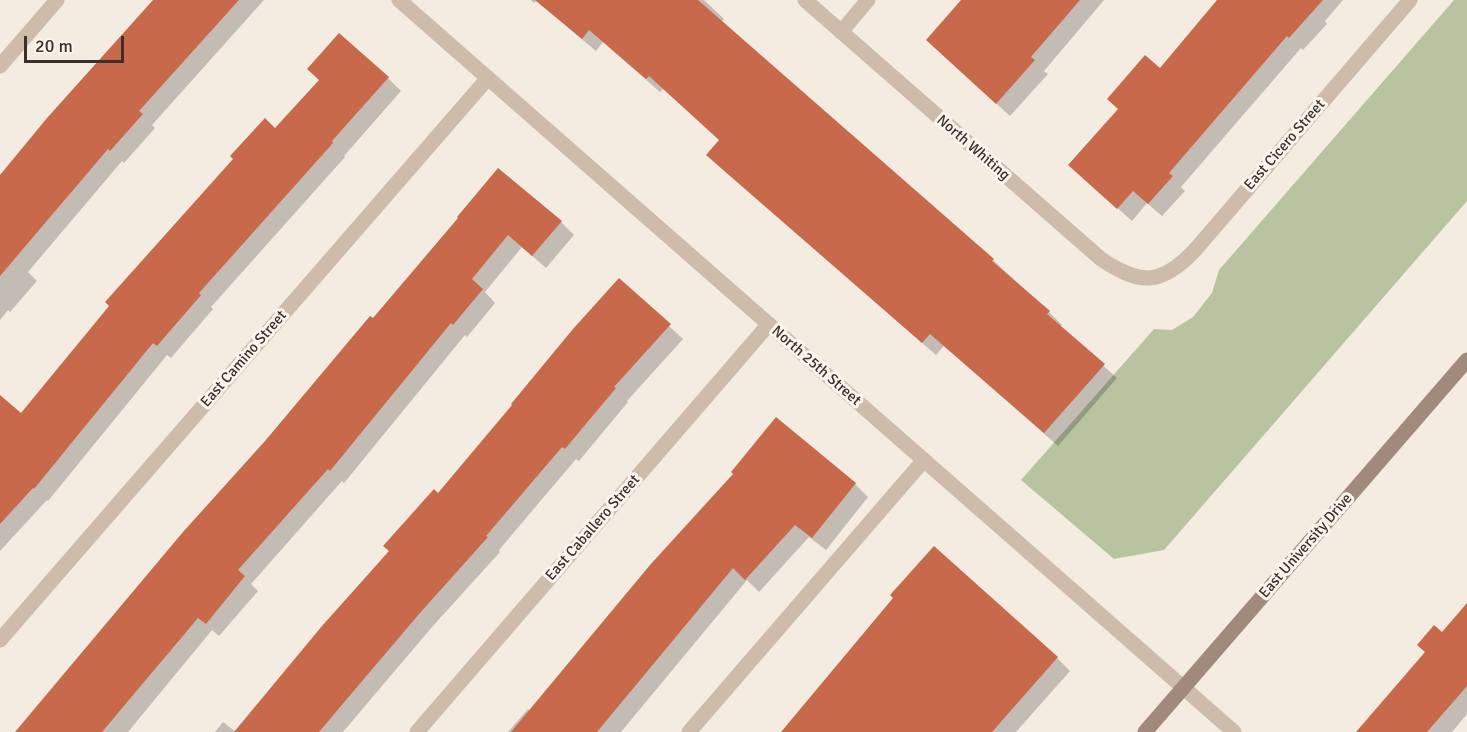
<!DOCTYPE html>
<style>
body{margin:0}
#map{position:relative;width:1467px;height:732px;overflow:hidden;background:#f4ebe1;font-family:Signika,sans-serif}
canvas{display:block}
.scale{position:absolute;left:24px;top:36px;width:100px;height:27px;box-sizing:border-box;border:3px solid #3b302b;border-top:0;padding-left:8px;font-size:18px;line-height:21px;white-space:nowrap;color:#3b302b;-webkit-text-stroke:4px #fbf5ee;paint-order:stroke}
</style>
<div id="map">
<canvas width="1467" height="732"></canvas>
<div class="scale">20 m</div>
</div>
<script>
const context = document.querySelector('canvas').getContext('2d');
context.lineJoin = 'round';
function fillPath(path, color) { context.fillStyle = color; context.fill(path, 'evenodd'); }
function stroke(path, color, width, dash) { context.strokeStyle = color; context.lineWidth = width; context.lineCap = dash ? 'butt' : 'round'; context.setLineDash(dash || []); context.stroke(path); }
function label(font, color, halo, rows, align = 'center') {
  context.font = font + ' Signika,sans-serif'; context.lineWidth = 6; context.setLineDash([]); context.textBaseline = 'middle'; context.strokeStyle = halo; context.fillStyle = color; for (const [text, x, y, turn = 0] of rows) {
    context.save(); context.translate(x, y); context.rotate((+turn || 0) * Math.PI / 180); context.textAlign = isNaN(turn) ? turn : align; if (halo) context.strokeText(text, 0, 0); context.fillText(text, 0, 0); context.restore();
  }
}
fillPath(new Path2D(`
 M 1454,0 L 1467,0 L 1467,201 L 1164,550 L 1114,559 L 1021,480 L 1154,329 L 1172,330 L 1193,317 L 1212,293 L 1219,270 Z`), '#b8c4a0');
fillPath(new Path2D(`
 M 155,0 L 264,0 L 152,125 L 155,128 L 124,163 L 122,161 L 28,272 L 37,281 L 10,312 L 8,310 L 0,320 L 0,177 Z
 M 531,0 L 704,0 L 724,19 L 721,23 L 993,260 L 1049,312 L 1062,325 L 1060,327 L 1117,378 L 1058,446 L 944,346 L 936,355 L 721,168 L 708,155 L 720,140 L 663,89 L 660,92 L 603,42 L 596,51 L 536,1 L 534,3 Z
 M 963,0 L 1104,0 L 1044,71 L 1048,74 L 1010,116 L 941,53 Z
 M 1216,0 L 1343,0 L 1325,21 L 1327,24 L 1303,50 L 1301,48 L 1181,187 L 1185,191 L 1162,216 L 1147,203 L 1132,221 L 1084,178 L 1160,70 L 1218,2 Z
 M 388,78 L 401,91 L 344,156 L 345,157 L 211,307 L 213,309 L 171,358 L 167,355 L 48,501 L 47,500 L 0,551 L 0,408 L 22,415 L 275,130 Z
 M 460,218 L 561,222 L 574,235 L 546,268 L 522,247 L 485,292 L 495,303 L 467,337 L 465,335 L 344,483 L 342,481 L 251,584 L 258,591 L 219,636 L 212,630 L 128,732 L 17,732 Z
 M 619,280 L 683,339 L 627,401 L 628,402 L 579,461 L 576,459 L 499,550 L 500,552 L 432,627 L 343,732 L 236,732 Z
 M 776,419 L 855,484 L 868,497 L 826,550 L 809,537 L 759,592 L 747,580 L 621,732 L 508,732 L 528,709 L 530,711 L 735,475 Z
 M 1467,606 L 1467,714 L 1452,732 L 1361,732 Z
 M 1057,658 L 1070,671 L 1016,732 L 782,732 Z
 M 223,722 L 236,732 L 215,732 Z`), '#0003');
fillPath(new Path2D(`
 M 153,0 L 239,0 L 139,111 L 143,114 L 110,151 L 108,149 L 0,276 L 0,175 L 47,118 Z
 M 535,0 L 698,0 L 994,259 L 992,261 L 1050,311 L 1047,314 L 1105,364 L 1044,433 L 930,334 L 922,343 L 706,155 L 719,140 L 649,76 L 646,79 L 589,30 L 582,39 Z
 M 961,0 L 1080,0 L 1031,57 L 1035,60 L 996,104 L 926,40 Z
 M 1217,0 L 1323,0 L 1289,38 L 1287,36 L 1169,173 L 1173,176 L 1148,204 L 1133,191 L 1117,209 L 1068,165 L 1118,109 L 1107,99 L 1145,55 L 1160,68 Z
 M 339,33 L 389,77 L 332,141 L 333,143 L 199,293 L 201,295 L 157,346 L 153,343 L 34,489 L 33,488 L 0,524 L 0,395 L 21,413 L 109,306 L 105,302 L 233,159 L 230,156 L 265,118 L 275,128 L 319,80 L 307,69 Z
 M 498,168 L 562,221 L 532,256 L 508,235 L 472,279 L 483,289 L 453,325 L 451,323 L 330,471 L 328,469 L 238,570 L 245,576 L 206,624 L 198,618 L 102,732 L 15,732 L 183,532 L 265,441 L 370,316 L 373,318 L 458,218 L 457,217 Z
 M 619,278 L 671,324 L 614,387 L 616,388 L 565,449 L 562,447 L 486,536 L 488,537 L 419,614 L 319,732 L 234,732 L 322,626 L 389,551 L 383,546 L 434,489 L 438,493 L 512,405 L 511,404 L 573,329 Z
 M 776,417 L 856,483 L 812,538 L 795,525 L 745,580 L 733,568 L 597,732 L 511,732 L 650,565 L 733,474 L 731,472 Z
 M 934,546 L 1058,657 L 992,732 L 781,732 L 893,598 L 890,595 Z
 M 1467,603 L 1467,686 L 1427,732 L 1356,732 L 1425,652 L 1417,645 L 1434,625 L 1442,632 Z`), '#c8694b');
stroke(new Path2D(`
 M 689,732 L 924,460`), '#cdbbac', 15);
stroke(new Path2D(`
 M 399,0 L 1234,732
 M 805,0 L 1101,259 C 1141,286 1162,285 1195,250 L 1410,0
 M 841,32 L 868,0
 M 0,66 L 57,0
 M 0,640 L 488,78
 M 417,732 L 769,324`), '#cdbbac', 15);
stroke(new Path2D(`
 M 1145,732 L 1467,360`), '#a18a7d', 15);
label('15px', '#3b302b', '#fbf5ee', [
 ["East Cicero Street",1285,145,-49],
 ["North Whiting",973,148,41],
 ["East Camino Street",244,359,-49],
 ["North 25th Street",816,366,41],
 ["East Caballero Street",593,528,-49],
 ["East University Drive",1306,546,-49]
]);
</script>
